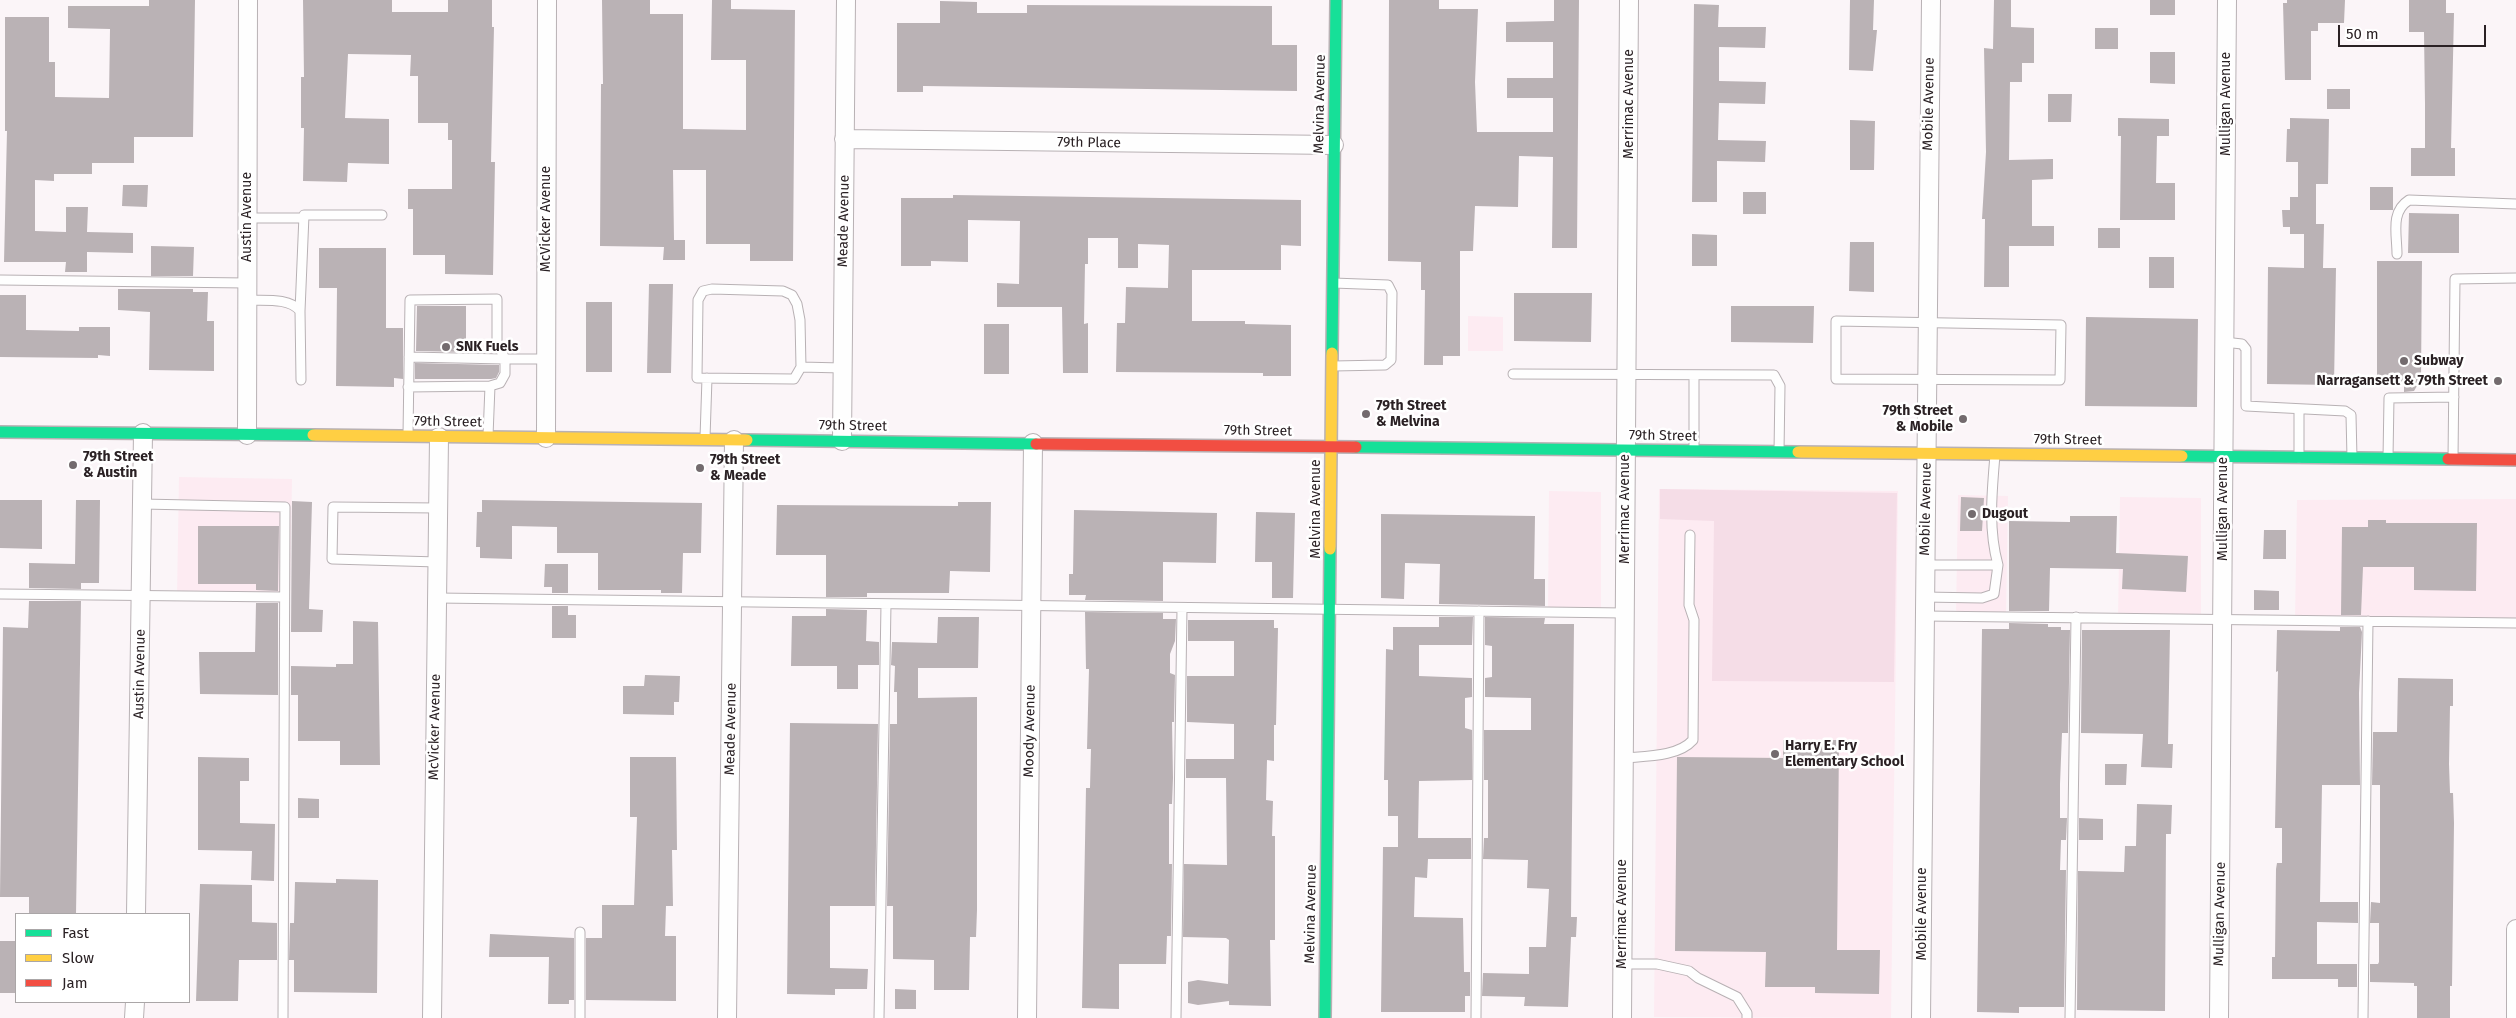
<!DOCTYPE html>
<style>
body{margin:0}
#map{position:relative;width:2516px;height:1018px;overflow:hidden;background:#fbf5f8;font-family:"Fira Sans",sans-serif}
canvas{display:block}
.legend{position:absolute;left:15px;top:913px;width:175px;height:90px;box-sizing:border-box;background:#fff;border:1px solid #aaa6a7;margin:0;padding:6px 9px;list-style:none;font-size:15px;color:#2a2124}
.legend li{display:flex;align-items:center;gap:10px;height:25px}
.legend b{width:25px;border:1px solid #aaa6a7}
.scale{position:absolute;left:2338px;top:25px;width:148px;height:22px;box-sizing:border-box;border:2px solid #2a2124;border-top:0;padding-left:6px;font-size:15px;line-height:18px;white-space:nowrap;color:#2a2124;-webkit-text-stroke:4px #fff;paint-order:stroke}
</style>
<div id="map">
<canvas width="2516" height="1018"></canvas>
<ul class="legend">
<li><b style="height:6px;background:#16e098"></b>Fast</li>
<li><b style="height:6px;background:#ffcf43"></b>Slow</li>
<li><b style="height:6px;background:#f24e42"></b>Jam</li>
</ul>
<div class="scale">50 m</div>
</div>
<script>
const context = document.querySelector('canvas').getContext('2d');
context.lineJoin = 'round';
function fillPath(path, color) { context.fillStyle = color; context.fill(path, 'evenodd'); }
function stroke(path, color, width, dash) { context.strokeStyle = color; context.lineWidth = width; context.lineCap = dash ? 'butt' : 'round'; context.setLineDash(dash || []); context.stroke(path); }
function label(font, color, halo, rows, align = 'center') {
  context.font = font + ' "Fira Sans",sans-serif'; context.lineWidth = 5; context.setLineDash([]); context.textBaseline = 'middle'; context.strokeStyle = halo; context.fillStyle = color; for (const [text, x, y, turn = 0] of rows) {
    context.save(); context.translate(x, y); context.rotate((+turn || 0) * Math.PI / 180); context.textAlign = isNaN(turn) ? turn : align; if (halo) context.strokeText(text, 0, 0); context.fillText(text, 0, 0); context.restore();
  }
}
fillPath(new Path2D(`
 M 1468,316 L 1503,317 L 1503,351 L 1468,351 Z
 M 179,477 L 292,479 L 290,597 L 177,596 Z
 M 1659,489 L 1898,491 L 1891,1018 L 1654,1017 Z
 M 1549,491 L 1601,492 L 1601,613 L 1548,612 Z
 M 1958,495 L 2008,496 L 2006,617 L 1956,616 Z
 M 2120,497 L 2201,498 L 2201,619 L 2118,618 Z
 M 2516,499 L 2516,623 L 2295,620 L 2297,500 Z`), '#fdebf2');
fillPath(new Path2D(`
 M 1660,489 L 1897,493 L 1894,682 L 1712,681 L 1714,521 L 1660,519 Z`), '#f5dde7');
fillPath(new Path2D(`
 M 149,0 L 195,0 L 193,137 L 134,137 L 134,163 L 92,163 L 92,174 L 54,174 L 54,181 L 35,180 L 35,231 L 66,232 L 66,207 L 88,207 L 87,232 L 133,233 L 133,253 L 87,252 L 87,272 L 65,272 L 66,262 L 4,262 L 7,131 L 5,131 L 5,17 L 49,17 L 49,62 L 55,62 L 55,97 L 109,98 L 110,29 L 68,28 L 68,6 L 149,6 Z
 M 303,0 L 392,0 L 392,12 L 448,12 L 448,0 L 492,0 L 492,27 L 494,27 L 491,162 L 495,162 L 493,275 L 445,274 L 445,255 L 413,255 L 413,209 L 408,209 L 408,189 L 452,189 L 452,140 L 448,140 L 448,123 L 418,123 L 418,76 L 410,76 L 411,55 L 348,54 L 345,118 L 389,119 L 389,164 L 348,163 L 347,182 L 303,181 L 304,128 L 301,128 L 301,77 L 304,77 Z
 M 602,0 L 650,0 L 650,14 L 683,14 L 683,129 L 746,130 L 746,60 L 711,60 L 712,0 L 731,0 L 731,9 L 795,10 L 793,261 L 750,261 L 750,244 L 706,244 L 706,170 L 673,170 L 674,240 L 685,240 L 685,260 L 663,260 L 664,247 L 600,246 L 601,84 L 603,84 Z
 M 1389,0 L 1439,0 L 1439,9 L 1478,9 L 1475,82 L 1477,132 L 1553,132 L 1553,98 L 1507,98 L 1507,78 L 1553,78 L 1553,42 L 1506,42 L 1506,22 L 1554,21 L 1554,0 L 1579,0 L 1577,248 L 1552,248 L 1553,157 L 1519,156 L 1518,207 L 1475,206 L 1473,251 L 1460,251 L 1460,356 L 1443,356 L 1443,365 L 1424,365 L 1425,290 L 1421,290 L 1421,262 L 1388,261 Z
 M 1850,0 L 1874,0 L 1873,30 L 1877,30 L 1873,71 L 1849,70 Z
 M 1994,0 L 2011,0 L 2011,27 L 2034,28 L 2034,63 L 2022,63 L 2022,82 L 2010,82 L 2009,160 L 2053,159 L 2053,179 L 2032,180 L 2032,226 L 2054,226 L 2054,246 L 2009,246 L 2009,287 L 1984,287 L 1985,219 L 1982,219 L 1986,152 L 1984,48 L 1993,49 Z
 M 2150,0 L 2175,0 L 2175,15 L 2150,15 Z
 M 2287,0 L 2345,0 L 2344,23 L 2318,23 L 2318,31 L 2311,31 L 2311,80 L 2285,80 L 2283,3 L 2287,3 Z
 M 2409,0 L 2446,0 L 2446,13 L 2454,13 L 2451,148 L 2455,148 L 2455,176 L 2411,176 L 2411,148 L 2425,148 L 2425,104 L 2424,32 L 2409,32 Z
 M 940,1 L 977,2 L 977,13 L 1027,13 L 1027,5 L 1272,6 L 1272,45 L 1297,45 L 1297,91 L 923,86 L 923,92 L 897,92 L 897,23 L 940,23 Z
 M 1694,4 L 1719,5 L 1718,27 L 1766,27 L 1765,48 L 1719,47 L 1719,81 L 1766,82 L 1765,104 L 1719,103 L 1718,140 L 1766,141 L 1765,162 L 1717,161 L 1717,202 L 1692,202 Z
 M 2095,28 L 2118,28 L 2118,49 L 2095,49 Z
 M 2150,52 L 2175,52 L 2175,84 L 2150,83 Z
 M 2327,89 L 2350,89 L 2350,109 L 2327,109 Z
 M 2048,94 L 2072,94 L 2071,122 L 2048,122 Z
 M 2118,118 L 2169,119 L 2169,136 L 2157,136 L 2156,183 L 2175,183 L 2175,220 L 2120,220 L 2121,136 L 2118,136 Z
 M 2290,118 L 2329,119 L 2328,184 L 2316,184 L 2316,224 L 2324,224 L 2323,268 L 2336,268 L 2334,385 L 2267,384 L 2268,267 L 2304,268 L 2304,234 L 2290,234 L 2290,227 L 2283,227 L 2282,210 L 2290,210 L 2290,197 L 2298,197 L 2298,162 L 2286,162 L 2287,129 L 2290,129 Z
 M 1850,120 L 1875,121 L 1874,170 L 1850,170 Z
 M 123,185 L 148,185 L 147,207 L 122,206 Z
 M 2370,187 L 2393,187 L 2393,210 L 2370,210 Z
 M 1743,192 L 1766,192 L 1766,214 L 1743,214 Z
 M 953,195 L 1301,200 L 1301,246 L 1281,245 L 1281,270 L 1192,270 L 1192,321 L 1245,321 L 1245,324 L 1291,325 L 1291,376 L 1263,376 L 1263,373 L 1116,372 L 1117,323 L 1125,323 L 1126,287 L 1168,288 L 1168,286 L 1169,245 L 1138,244 L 1138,268 L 1118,268 L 1118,238 L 1088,238 L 1088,264 L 1085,264 L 1084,324 L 1088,323 L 1088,373 L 1063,373 L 1062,307 L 997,307 L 997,283 L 1019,284 L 1020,221 L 968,220 L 968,262 L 931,261 L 931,266 L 901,266 L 901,198 L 953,198 Z
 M 2409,213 L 2459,214 L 2459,253 L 2408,253 Z
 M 2098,228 L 2120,228 L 2120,248 L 2098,248 Z
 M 1692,234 L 1717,235 L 1717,266 L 1692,266 Z
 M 1850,242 L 1874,242 L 1874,292 L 1849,291 Z
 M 151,246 L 194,247 L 193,276 L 151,276 Z
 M 319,248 L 386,248 L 386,328 L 403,328 L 403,379 L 394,378 L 394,387 L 336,386 L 337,288 L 319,288 Z
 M 2149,257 L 2174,257 L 2174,288 L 2149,288 Z
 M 2377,261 L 2422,261 L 2421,379 L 2414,391 L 2404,392 L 2404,384 L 2377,384 Z
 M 649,284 L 673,284 L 671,373 L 647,373 Z
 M 118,289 L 193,289 L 193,292 L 208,292 L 207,321 L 214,321 L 214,371 L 149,370 L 150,312 L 118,310 Z
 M 1514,293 L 1592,293 L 1591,342 L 1514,341 Z
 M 0,295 L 26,295 L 26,330 L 79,331 L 79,327 L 110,327 L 110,356 L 98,355 L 98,358 L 0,357 Z
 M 586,302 L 612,302 L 612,372 L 586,372 Z
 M 417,306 L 466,306 L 466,352 L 416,351 Z
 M 1731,306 L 1814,306 L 1813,343 L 1731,342 Z
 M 2086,317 L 2198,319 L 2197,407 L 2085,406 Z
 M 984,324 L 1009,324 L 1009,374 L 984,374 Z
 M 415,363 L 499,365 L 499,372 L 496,378 L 491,379 L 415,379 Z
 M 1961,497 L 1984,498 L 1982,531 L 1960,531 Z
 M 0,500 L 42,500 L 42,549 L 0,548 Z
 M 76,500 L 100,500 L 99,583 L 81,583 L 81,589 L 29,588 L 29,563 L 75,564 Z
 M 482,500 L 702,503 L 701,553 L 683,553 L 682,593 L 661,593 L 661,590 L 598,590 L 598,553 L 557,553 L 557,527 L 512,526 L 512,559 L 480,558 L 480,547 L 476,547 L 477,512 L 482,512 Z
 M 292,501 L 312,502 L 309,609 L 323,610 L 322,632 L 291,632 Z
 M 958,502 L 991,502 L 990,572 L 950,571 L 949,593 L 867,593 L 867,597 L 826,597 L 826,555 L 776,555 L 777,505 L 958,506 Z
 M 1074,510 L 1217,513 L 1216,563 L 1163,562 L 1163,601 L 1085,600 L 1086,595 L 1069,595 L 1069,574 L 1073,574 Z
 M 1256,512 L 1295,513 L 1293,598 L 1272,598 L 1272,562 L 1255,562 Z
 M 1381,514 L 1535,516 L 1534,579 L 1545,579 L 1545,606 L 1439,604 L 1440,564 L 1405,563 L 1404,599 L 1381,598 Z
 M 2070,516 L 2117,516 L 2116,553 L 2188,556 L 2186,592 L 2122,589 L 2123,569 L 2050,568 L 2049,611 L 2009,611 L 2009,521 L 2070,522 Z
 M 2368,520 L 2386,520 L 2386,523 L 2477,523 L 2476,591 L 2414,590 L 2414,567 L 2363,567 L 2361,615 L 2341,615 L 2342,527 L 2368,527 Z
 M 198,526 L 279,526 L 278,591 L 256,590 L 256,584 L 198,584 Z
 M 2264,530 L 2286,530 L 2286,559 L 2263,559 Z
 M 545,564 L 568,564 L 568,593 L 552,593 L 552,587 L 544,587 Z
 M 2254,590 L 2279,591 L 2279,610 L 2254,610 Z
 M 29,601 L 81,601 L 76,914 L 29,914 L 29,897 L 0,897 L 3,627 L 28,628 Z
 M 256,603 L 278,603 L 278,695 L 200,694 L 199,652 L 255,652 Z
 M 552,606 L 568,606 L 568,615 L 576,615 L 576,638 L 552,638 Z
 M 826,609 L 867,610 L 866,641 L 879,642 L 879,665 L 858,665 L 858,689 L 837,689 L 837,666 L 791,666 L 792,616 L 826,616 Z
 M 1085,612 L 1163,613 L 1163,619 L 1176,619 L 1175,641 L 1170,654 L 1170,673 L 1175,675 L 1174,722 L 1172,722 L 1173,778 L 1172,804 L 1169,804 L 1169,864 L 1172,864 L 1171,936 L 1167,936 L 1166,964 L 1119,964 L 1119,1009 L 1082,1008 L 1086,788 L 1090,788 L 1091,749 L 1087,749 L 1089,669 L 1086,669 Z
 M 938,617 L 979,617 L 978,668 L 918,668 L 918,698 L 977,697 L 977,910 L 976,937 L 970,937 L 969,990 L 934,990 L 934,960 L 893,959 L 893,906 L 887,906 L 890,724 L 897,724 L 897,692 L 894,692 L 895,666 L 891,665 L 892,642 L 937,643 Z
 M 1439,617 L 1473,617 L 1472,645 L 1419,645 L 1419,676 L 1472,678 L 1472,697 L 1465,698 L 1465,728 L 1472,730 L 1472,780 L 1419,781 L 1418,838 L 1471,838 L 1471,859 L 1428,859 L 1427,878 L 1415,877 L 1414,917 L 1463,918 L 1464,972 L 1470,972 L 1470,996 L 1465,996 L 1465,1012 L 1381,1012 L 1383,847 L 1398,847 L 1398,816 L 1388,816 L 1388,780 L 1384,780 L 1386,649 L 1393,650 L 1393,627 L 1439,627 Z
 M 1485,617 L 1545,618 L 1544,624 L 1574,624 L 1571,917 L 1577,917 L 1576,937 L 1571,937 L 1568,1007 L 1524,1006 L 1525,997 L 1482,996 L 1483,973 L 1529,974 L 1529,947 L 1546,947 L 1549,889 L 1527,888 L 1528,860 L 1483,859 L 1484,838 L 1488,838 L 1488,780 L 1484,780 L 1484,730 L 1531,730 L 1531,698 L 1485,697 L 1485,678 L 1492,677 L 1492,646 L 1485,645 Z
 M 1188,620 L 1274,620 L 1274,628 L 1278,628 L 1276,725 L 1274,725 L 1274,761 L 1267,760 L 1266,800 L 1273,801 L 1272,836 L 1275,836 L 1275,940 L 1270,940 L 1271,1006 L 1229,1005 L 1229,1001 L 1198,1005 L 1188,1003 L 1188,982 L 1198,980 L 1228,984 L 1229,940 L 1226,938 L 1183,937 L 1184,864 L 1227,865 L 1226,778 L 1186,778 L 1186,759 L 1234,759 L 1234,724 L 1187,722 L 1187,676 L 1234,676 L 1234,641 L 1188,641 Z
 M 353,621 L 378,622 L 380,765 L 340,765 L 340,741 L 298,741 L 298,695 L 291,695 L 291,666 L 336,667 L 336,664 L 353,664 Z
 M 2009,623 L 2048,624 L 2048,627 L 2061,627 L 2061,630 L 2070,630 L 2068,733 L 2062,733 L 2060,784 L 2060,818 L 2067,818 L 2066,840 L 2061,840 L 2060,870 L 2066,870 L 2064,1007 L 2019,1007 L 2019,1013 L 1977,1012 L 1982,629 L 2009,629 Z
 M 2340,627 L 2360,627 L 2362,632 L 2359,693 L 2360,785 L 2322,785 L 2320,902 L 2358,902 L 2358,923 L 2317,922 L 2317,964 L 2357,964 L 2357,987 L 2338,987 L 2338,979 L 2272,979 L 2272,957 L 2275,957 L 2276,869 L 2277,863 L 2282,863 L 2282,828 L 2275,828 L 2278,671 L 2276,672 L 2277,630 L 2340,631 Z
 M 2082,630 L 2170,630 L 2168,744 L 2173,744 L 2172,768 L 2141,767 L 2143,734 L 2081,733 Z
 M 645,675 L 680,676 L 679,702 L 674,702 L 674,715 L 623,714 L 623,686 L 644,686 Z
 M 2398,678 L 2453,679 L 2453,706 L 2450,706 L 2449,764 L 2450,793 L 2453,793 L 2454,823 L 2452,986 L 2450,986 L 2450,1018 L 2417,1018 L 2417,986 L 2414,986 L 2414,983 L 2370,982 L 2370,964 L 2378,964 L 2379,962 L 2379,923 L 2370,923 L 2371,902 L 2380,903 L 2380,785 L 2372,785 L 2373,732 L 2397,732 Z
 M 790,723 L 878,724 L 875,906 L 830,906 L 830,968 L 868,969 L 867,989 L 835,989 L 835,995 L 787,994 Z
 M 1783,740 L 1839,740 L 1837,950 L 1880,950 L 1879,994 L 1815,993 L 1815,987 L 1765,987 L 1766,952 L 1675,951 L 1677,757 L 1783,758 Z
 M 198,757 L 249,758 L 249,781 L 240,781 L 240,823 L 275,824 L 274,881 L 251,880 L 252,851 L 198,850 Z
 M 630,757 L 676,757 L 677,850 L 672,850 L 673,906 L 666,906 L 665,936 L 676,936 L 676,1001 L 586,1000 L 586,938 L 602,938 L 602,905 L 634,905 L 637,817 L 630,817 Z
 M 2105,764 L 2127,764 L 2126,785 L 2105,785 Z
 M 298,798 L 319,799 L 319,818 L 298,818 Z
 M 2137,804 L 2172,805 L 2171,834 L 2166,834 L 2165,1011 L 2077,1010 L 2078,871 L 2124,872 L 2125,846 L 2136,846 Z
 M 2079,818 L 2103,819 L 2103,840 L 2079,840 Z
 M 336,879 L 378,880 L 377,993 L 294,992 L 294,960 L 289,960 L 290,923 L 294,923 L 295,882 L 336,883 Z
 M 200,884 L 252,885 L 252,922 L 277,923 L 277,960 L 239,960 L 238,1001 L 196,1001 Z
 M 490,934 L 574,938 L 574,1000 L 569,1000 L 569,1004 L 548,1004 L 549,957 L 489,957 Z
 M 0,941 L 16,941 L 16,993 L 0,993 Z
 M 895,989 L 916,990 L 916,1009 L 895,1009 Z`), '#bab2b5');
const lane = new Path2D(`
 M 247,218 L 303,218
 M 2397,254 C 2397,234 2390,212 2409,200 L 2516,204
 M 0,280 L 247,283
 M 712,289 L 783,291 L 792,295 L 797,304 L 800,320 L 801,367 L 794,379 L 697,378 L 698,300 L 703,291 Z
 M 247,300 C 263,301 289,297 300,311 L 301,380
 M 300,311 L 304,215 L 382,215
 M 1836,321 L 2061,325 L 2060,380 L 1836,379 Z
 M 2224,342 L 2242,344 L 2246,349 L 2246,406 L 2345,411 L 2351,415 L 2352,458
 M 1333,366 L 1385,365 L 1391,360 L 1392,293 L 1388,285 L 1333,283
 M 801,367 L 842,368
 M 1513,374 L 1774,375 L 1780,386 L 1779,452
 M 408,387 L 490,386 L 500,383 L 505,374 L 505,359 L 409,357
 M 408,435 L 410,300 L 497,299 L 497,342 L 505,359 L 546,359
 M 488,436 L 490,386
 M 705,438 L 707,378
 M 1694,451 L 1694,375
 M 2299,458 L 2299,410
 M 2388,458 L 2389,398 L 2454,397
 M 2453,459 L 2455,279 L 2516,278
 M 142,504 L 285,507 L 283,1018
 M 438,562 L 332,559 L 333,507 L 438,508
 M 1925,565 L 1998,565 C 1988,529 1992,491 1995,455
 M 0,594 L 283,597
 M 1924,597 L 1982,598 L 1994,594 L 1998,565
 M 437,598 L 1625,613
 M 1924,616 L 2516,623
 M 1624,758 C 1645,756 1678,757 1693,740 L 1694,620 L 1689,605 L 1690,535
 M 1622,964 L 1657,964 L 1689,971 L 1698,978 L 1737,997 L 1747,1013 L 1747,1018
 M 580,1018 L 580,932
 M 879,1018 L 886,604
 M 1176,1018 L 1182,608
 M 1476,1018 L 1479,611
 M 2070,1018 L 2076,617
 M 2363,1018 L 2368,621`);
const street = new Path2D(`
 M 844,139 L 1334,145
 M 247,435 L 248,0
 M 546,438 L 547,0
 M 842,441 L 846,0
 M 136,914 L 143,433
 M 134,1018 L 135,1002
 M 432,1018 L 439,437
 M 727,1018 L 734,440
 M 1027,1018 L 1033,443
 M 1622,1018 L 1629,0
 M 1921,1018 L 1931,0
 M 2219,1018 L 2227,0
 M 2516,1018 L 2516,929`);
const fast = new Path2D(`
 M 1332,353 L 1336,0
 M 0,432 L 313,435
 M 747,440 L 1036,444
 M 1356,447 L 1798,452
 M 2182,456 L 2448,459
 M 1325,1018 L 1330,549`);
const slow = new Path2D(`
 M 313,435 L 747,440
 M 1798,452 L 2182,456
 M 1330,549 L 1332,353`);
const jam = new Path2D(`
 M 1036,444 L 1356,447
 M 2448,459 L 2516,460`);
stroke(lane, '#b8b1b4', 11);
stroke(street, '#b8b1b4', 20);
stroke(fast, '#b8b1b4', 14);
stroke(slow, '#b8b1b4', 14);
stroke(jam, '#b8b1b4', 14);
stroke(lane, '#fefefe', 9);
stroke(street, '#fefefe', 18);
stroke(fast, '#16e098', 11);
stroke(slow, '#ffcf43', 11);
stroke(jam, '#f24e42', 11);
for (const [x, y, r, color] of [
 [446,347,5,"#736b6e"],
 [2404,361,5,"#736b6e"],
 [2498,381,5,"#736b6e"],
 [1366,414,5,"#736b6e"],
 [1963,419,5,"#736b6e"],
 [73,465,5,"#736b6e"],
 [700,468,5,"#736b6e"],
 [1972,514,5,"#736b6e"],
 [1775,754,5,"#736b6e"]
]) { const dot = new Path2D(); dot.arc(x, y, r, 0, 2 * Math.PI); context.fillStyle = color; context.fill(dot); stroke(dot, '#fff', 2); }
label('14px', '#2a2124', '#fff', [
 ["Melvina Avenue",1320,104,-89],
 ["Merrimac Avenue",1629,104,-90],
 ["Mobile Avenue",1929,104,-89],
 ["Mulligan Avenue",2226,104,-90],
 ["79th Place",1089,143,1],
 ["Austin Avenue",247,217,-90],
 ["McVicker Avenue",546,219,-90],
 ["Meade Avenue",844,221,-89],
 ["79th Street",448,422,1],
 ["79th Street",853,426,1],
 ["79th Street",1258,431,1],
 ["79th Street",1663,436,1],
 ["79th Street",2068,440,1],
 ["Melvina Avenue",1316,509,-90],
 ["Merrimac Avenue",1625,509,-90],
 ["Mobile Avenue",1926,509,-89],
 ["Mulligan Avenue",2223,509,-90],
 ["Austin Avenue",140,674,-89],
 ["McVicker Avenue",435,727,-89],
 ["Meade Avenue",731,729,-89],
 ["Moody Avenue",1030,731,-89],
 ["Melvina Avenue",1311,914,-89],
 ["Merrimac Avenue",1622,914,-90],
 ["Mobile Avenue",1922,914,-90],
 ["Mulligan Avenue",2220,914,-89]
]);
label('bold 14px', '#2a2124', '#fff', [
 ["SNK Fuels",456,347],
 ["Subway",2414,361],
 ["Narragansett & 79th Street",2488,381,"right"],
 ["79th Street",1376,406],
 ["& Melvina",1376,422],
 ["79th Street",1953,411,"right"],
 ["& Mobile",1953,427,"right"],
 ["79th Street",83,457],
 ["& Austin",83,473],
 ["79th Street",710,460],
 ["& Meade",710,476],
 ["Dugout",1982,514],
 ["Harry E. Fry",1785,746],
 ["Elementary School",1785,762]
], 'left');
</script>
